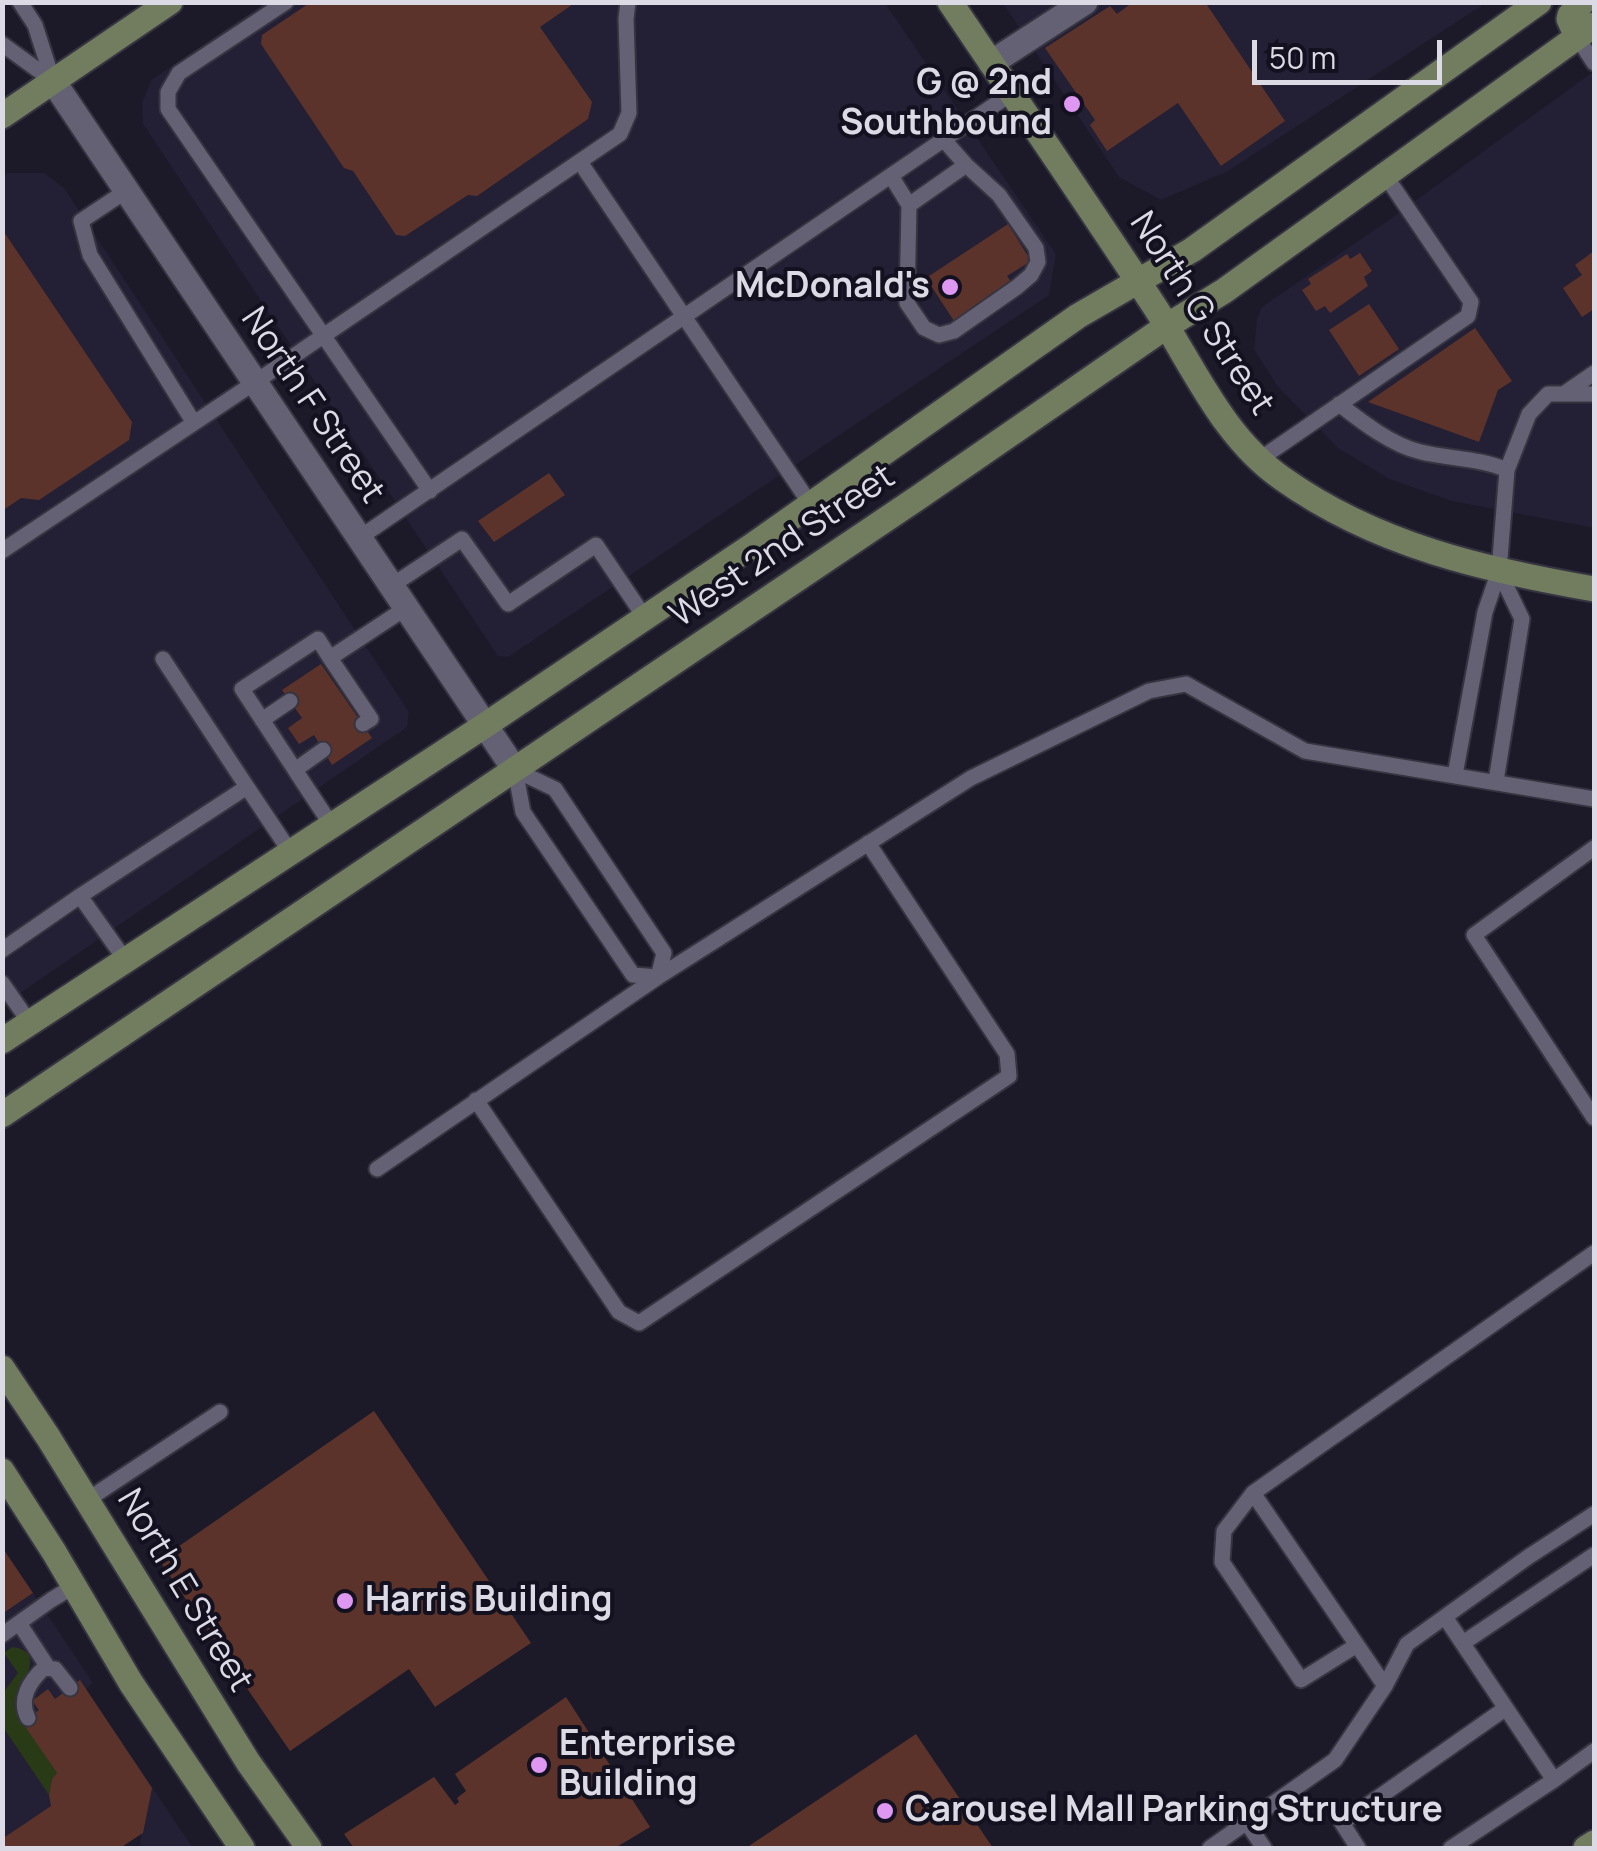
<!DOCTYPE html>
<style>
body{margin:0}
#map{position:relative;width:1597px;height:1851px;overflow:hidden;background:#1c1a29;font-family:Manrope,sans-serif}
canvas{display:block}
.frame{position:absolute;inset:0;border:5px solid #dcdae5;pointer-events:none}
.scale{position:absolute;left:1252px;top:40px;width:190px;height:45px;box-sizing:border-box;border:5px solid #dcdae5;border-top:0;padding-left:12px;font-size:30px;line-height:35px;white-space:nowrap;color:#dcdae5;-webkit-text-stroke:8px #13111f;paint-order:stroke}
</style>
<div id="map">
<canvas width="1597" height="1851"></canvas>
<div class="frame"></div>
<div class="scale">50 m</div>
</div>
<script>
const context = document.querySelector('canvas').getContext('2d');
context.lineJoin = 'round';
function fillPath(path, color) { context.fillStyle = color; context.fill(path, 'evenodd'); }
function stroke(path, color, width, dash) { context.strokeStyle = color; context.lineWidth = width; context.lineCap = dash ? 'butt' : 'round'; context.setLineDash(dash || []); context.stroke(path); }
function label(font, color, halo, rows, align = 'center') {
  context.font = font + ' Manrope,sans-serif'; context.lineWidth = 8; context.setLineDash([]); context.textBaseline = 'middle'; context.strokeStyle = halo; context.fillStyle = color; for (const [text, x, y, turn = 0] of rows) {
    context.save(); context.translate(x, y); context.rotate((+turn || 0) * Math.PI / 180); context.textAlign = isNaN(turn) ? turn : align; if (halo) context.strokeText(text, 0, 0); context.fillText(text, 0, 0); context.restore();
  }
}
fillPath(new Path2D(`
 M 265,3 L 885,3 L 1056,254 L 1049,295 L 508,657 L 498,656 L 143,124 L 142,103 L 151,80 Z
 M 1003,3 L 1486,3 L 1228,171 L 1161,200 L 1119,177 Z
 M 1594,71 L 1594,528 L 1452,501 L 1389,479 L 1338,448 L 1278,387 L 1254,349 L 1257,318 L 1262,307 L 1389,220 Z
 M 7,173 L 44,173 L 64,188 L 409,712 L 407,727 L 3,1005 L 3,176 Z
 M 33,1593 L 93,1683 L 86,1689 L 193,1848 L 140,1848 L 141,1833 L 120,1848 L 3,1848 L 3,1614 Z`), '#231f34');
fillPath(new Path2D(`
 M 12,1647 C 51,1652 15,1688 15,1709 L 57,1773 L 52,1779 L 49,1795 L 3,1727 L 2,1694 L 18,1673 L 4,1653 Z`), '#293a17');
fillPath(new Path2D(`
 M 311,2 L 576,2 L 540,27 L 592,102 L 588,119 L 477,196 L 468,195 L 405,236 L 396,235 L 353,171 L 344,168 L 261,44 L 262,35 Z
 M 1133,2 L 1205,2 L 1285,121 L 1221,166 L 1178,103 L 1107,151 L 1090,125 L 1095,120 L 1045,48 L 1110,6 L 1117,14 Z
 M 1008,224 L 1031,261 L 1007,276 L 1012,283 L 954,321 L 926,278 Z
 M 2,229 L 132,422 L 129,440 L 39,500 L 21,498 L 2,511 Z
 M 1594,251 L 1594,309 L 1582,317 L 1563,288 L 1582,275 L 1575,265 Z
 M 1360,253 L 1372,271 L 1364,277 L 1368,286 L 1330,313 L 1325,306 L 1316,311 L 1302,290 L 1311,284 L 1308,279 L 1347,254 L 1350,259 Z
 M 1369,304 L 1399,349 L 1359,376 L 1329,330 Z
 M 1475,328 L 1512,381 L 1498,390 L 1479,442 L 1368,402 Z
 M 549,473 L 565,495 L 494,542 L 478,521 Z
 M 321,664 L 372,738 L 332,765 L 314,735 L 299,744 L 288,728 L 302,718 L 282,690 Z
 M 374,1411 L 531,1643 L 435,1707 L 409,1669 L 290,1751 L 159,1560 Z
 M 2,1547 L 33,1593 L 2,1614 Z
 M 80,1680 L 152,1788 L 143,1833 L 120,1848 L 2,1848 L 2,1839 L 51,1806 L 49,1795 L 52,1779 L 57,1773 L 22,1722 L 39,1710 L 32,1701 L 48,1689 L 55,1699 Z
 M 566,1697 L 650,1827 L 615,1848 L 354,1848 L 344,1834 L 434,1777 L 455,1805 L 459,1802 L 457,1798 L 466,1791 L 455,1774 Z
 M 916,1734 L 993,1848 L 746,1848 Z`), '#5c332a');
const lane = new Path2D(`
 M 20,2 L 35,25 L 53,81
 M 286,2 L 179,73 L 168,92 L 168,109 L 430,491
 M 1577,37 L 1594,63
 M 2,44 L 53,81
 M 580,162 L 811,505
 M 891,176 L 909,205 L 907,303 L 924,328 L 939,335 L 954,331 L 1017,287 L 1031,275 L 1038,262 L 1036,248 L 999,195 L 966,165 L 944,140
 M 126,191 L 81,221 L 90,255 L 194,423
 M 909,205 L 966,165
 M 1565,393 L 1594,373
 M 1339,404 C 1362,422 1393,446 1421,452 C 1450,459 1479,458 1507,470
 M 1260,459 L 1468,316 L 1471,302 L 1385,175
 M 359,538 L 1012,93
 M 2,551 L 254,383 L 620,134 L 629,113 L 626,19 L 628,2
 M 391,586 L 462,539 L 508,604 L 596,545 L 645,618
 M 163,659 L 247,787
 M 262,720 L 290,701
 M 363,724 L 371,719 L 330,658 L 406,608
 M 323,750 L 295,770 L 332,826
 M 295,770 L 242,689 L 318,639 L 330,658
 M 515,770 L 555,789 L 664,953 L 658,977 L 633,975 L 523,812 Z
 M 1455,775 L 1485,612 L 1499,571 L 1507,470 L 1529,414 L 1548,394 L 1594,394
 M 1496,781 L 1522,619 L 1499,571
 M 1594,848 L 1474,935 L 1594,1118
 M 2,950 L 80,896
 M 126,961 L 80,896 L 247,787 L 291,853
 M 2,983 L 30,1023
 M 476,1100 L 619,1312 L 639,1323 L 1009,1076 L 1007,1054 L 868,843
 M 377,1169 L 658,977 L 971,778 L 1149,691 L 1186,684 L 1305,751 L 1594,799
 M 1253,1493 L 1224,1531 L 1222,1562 L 1301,1680 L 1357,1645
 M 87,1500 L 220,1412
 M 1445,1617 L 1554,1780 L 1451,1848
 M 19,1623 L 47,1666
 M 2,1635 L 51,1600 L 74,1586
 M 1463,1643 L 1594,1555
 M 1385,1686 L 1253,1493 L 1594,1253
 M 28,1718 C 18,1699 30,1681 44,1668 L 55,1669 L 70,1688
 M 1554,1780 L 1594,1751
 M 1247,1823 L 1264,1848
 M 1210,1848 L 1335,1760 L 1385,1686 L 1407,1644 L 1528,1557 L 1594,1514
 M 1358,1848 L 1342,1823 L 1506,1708`);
const street = new Path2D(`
 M 991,63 L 1085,2
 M 53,81 L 515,770`);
const secondary = new Path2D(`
 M 950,2 C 1018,103 1087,203 1153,304 C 1193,365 1222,437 1283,479 C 1376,545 1485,570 1594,589
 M 1577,37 L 1569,19 L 1570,15 L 1583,2
 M 2,116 L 170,2
 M 2,1041 L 484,726 L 753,545 L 1078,316 L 1192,250 L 1539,2
 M 2,1115 L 919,497 L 1167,326 L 1224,291 L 1594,25
 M 2,1368 L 48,1437 L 248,1762 L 309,1848
 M 2,1471 L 54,1552 L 131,1683 L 242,1848
 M 1586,1848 L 1594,1843`);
stroke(lane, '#363440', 19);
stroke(street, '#363440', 29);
stroke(secondary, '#363440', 29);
stroke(lane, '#646174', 15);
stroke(street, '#646174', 25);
stroke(secondary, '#727d60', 25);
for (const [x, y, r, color] of [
 [1072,104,10,"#de98f2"],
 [950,287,10,"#de98f2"],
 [345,1601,10,"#de98f2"],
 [539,1765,10,"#de98f2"],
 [885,1811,10,"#de98f2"]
]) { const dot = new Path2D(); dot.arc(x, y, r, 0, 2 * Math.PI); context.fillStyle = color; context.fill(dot); stroke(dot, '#13111f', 4); }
label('bold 35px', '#dcdae5', '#13111f', [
 ["G @ 2nd",1052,84,"right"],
 ["Southbound",1052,124,"right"],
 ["McDonald's",930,287,"right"],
 ["Harris Building",365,1601],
 ["Enterprise",559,1745],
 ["Building",559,1785],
 ["Carousel Mall Parking Structure",905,1811]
], 'left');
label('35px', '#dcdae5', '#13111f', [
 ["North G Street",1201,314,57],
 ["North F Street",312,406,56],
 ["West 2nd Street",783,547,-34],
 ["North E Street",184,1591,59]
]);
</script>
